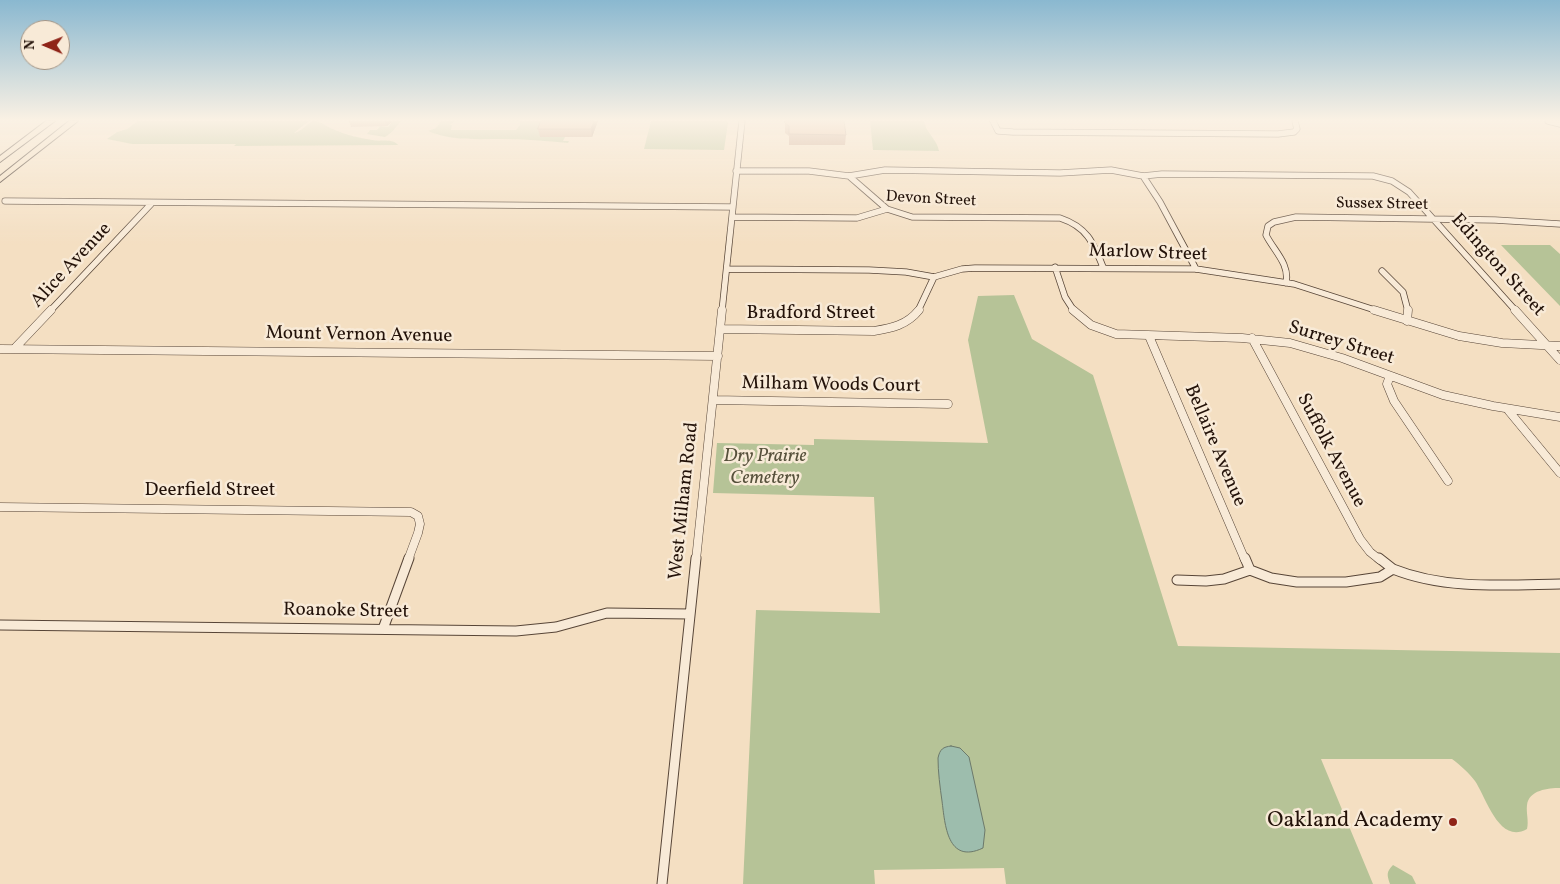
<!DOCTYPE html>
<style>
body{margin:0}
#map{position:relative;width:1560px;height:884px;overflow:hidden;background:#f4dfc2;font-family:Vollkorn,serif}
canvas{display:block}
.north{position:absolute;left:20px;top:20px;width:50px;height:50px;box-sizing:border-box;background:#f8ead7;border:1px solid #a39485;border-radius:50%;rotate:271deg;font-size:14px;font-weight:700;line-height:20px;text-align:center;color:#231209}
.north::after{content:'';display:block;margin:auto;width:18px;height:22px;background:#8f2418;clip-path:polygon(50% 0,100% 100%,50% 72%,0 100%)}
</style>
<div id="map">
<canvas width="1560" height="884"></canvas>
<div class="north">N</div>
</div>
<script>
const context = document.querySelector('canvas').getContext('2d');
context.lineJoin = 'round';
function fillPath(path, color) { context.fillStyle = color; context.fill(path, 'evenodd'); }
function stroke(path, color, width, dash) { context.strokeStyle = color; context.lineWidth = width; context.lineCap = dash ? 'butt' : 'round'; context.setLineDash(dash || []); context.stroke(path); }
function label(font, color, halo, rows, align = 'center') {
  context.font = font + ' Vollkorn,serif'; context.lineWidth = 5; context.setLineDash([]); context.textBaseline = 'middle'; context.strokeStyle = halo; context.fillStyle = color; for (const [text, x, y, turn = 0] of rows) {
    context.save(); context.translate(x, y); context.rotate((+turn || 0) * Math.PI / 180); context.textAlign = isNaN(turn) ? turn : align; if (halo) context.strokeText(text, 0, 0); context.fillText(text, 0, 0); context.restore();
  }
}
fillPath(new Path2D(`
 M 138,121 L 309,121 L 294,133 C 302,132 310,119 317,121 C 323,123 329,128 335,130 C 347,135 359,138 372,140 C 380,142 392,138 398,145 L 234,146 L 236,144 L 132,144 L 107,139 L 117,132 L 127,129 Z
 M 393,121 L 401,121 L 392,132 L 385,137 L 367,134 L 370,130 L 377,130 L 380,126 L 388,127 Z
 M 441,121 L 455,121 L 450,125 L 452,125 L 451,130 L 516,130 L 520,125 L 520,121 L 546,121 L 540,137 L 565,137 L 563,141 L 569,141 L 568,143 C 546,141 524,139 502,139 C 476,139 452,141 428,131 L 436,128 Z
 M 651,121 L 726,121 L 728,123 L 724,150 L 644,149 Z
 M 870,121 L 924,121 C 926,133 937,139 939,151 L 873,150 Z
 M 1501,245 L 1550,245 L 1560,254 L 1560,306 Z
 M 1014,295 L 1032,339 L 1093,375 L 1178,646 L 1560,653 L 1560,788 C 1548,788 1529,790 1527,805 C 1526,813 1529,821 1527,829 C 1499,845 1486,797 1475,781 C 1469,773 1460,765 1452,759 L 1321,759 L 1373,884 L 1006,884 L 1004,868 L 874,870 L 875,884 L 743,884 L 756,610 L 880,613 L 874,497 L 713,493 L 717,443 L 814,445 L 814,439 L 988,443 L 968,340 L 978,296 Z
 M 1393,865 L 1412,876 L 1416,884 L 1390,884 C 1387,875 1386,872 1393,865 Z`), '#b6c397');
const water = new Path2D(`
 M 951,746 L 960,748 L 969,757 L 985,830 L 983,848 C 947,865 945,824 942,801 C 940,787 938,772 938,758 C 940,749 943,747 951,746 Z`);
fillPath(water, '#9dbdad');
stroke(water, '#6c796b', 1);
const minorFar2 = new Path2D(`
 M 993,121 L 998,131 L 1013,132 L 1278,134 L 1294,132 L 1297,129 L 1295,121
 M 1548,121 L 1560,124
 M 736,171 L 809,171 L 849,176 L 885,170 L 1060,173 L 1111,170 L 1143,176 L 1162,174 L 1373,176 L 1392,181 L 1409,192 L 1516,311
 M 849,176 L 887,209
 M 1143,176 L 1160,202 L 1196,269
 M 5,201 L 733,207
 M 732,217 L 857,218 L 887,209 L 912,217 L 1060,218 C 1087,227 1093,242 1103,267
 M 1055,267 L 1065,297 L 1074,311
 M 727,269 L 869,270 L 906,272 L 934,277 L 962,269 L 975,268 L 1196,269 L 1294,284 L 1378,311
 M 1382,271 L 1403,292 L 1408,311
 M 1286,283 C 1290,264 1274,251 1266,235 L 1268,226 L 1274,222 L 1296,217 L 1495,220 L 1560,224
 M 50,311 L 151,204
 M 722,311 L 742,121
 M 918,311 L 934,277`);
const minorFar1 = new Path2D(`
 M 1073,310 L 1091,325 L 1116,334 L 1242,338 L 1290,343 L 1342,358 L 1443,395 L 1493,406 L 1560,417
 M 1374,310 L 1459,336 L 1502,343 L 1560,346
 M 1515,310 L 1560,360
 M 1407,321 L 1408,310
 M 721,329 L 874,331 C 892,328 907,325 919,310
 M 1149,336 L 1245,560
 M 1252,338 L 1360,539 L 1370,552 L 1380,560
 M 0,349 L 718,356
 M 14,349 L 51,310
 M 1390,376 L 1387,384 L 1394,401 L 1448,481
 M 713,400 L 948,404
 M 1508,410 L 1560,473
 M 0,507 L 411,512 L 418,516 L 420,524 L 418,533 L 408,560
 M 696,560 L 722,310`);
const minor = new Path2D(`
 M 1245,558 L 1250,570
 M 1379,558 L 1393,569
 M 1177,580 L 1206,581 L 1224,579 L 1250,570 L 1271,578 L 1297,582 L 1346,582 L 1380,577 L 1393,569 C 1445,590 1505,585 1560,584
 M 0,625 L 516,631 L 556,627 L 607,613 L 690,614
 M 383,629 L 409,558
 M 662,884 L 696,558`);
const highway = new Path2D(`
 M 46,121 L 55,121 L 0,162 L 0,156 Z
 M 69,121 L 78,121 L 0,182 L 0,176 Z`);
stroke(minorFar2, '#574537', 7);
stroke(minorFar1, '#574537', 9);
stroke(minor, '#574537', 11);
stroke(highway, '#231209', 2);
stroke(minorFar2, '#f8ead7', 5.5);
stroke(minorFar1, '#f8ead7', 8);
stroke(minor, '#f8ead7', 9);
fillPath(highway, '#f4dfc2');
fillPath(new Path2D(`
 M 349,121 L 393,121 L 387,126 L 351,127 Z
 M 598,121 L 592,137 L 540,137 L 538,129 Z
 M 785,121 L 846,135 L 845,145 L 789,145 L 789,136 L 785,133 Z`), '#c2957d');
fillPath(new Path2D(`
 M 385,121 L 393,121 L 387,126 Z
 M 594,121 L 598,121 L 592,137 L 591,129 Z`), '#9e7966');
const building = new Path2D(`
 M 541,121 L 594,121 L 591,129 L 538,129 Z
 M 785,121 L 844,121 L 846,135 L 789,134 L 789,126 L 785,123 Z`);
fillPath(building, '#e2ad91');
stroke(building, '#9e7966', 1);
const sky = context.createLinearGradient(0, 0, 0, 245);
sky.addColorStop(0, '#8ab8d0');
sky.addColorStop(0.49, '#faf1e4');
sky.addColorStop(1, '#faf1e400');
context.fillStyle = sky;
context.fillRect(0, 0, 1560, 245);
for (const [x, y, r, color] of [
 [1453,822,5,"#8f2418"]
]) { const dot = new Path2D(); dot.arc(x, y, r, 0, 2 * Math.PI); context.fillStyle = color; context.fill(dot); stroke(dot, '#f8ead7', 2); }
label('16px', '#231209', '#f8ead7', [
 ["Devon Street",931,200,3],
 ["Sussex Street",1382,205,1]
]);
label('19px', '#231209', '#f8ead7', [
 ["Marlow Street",1148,254,2],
 ["Alice Avenue",72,266,-47],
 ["Edington Street",1497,266,48],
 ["Bradford Street",811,315],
 ["Mount Vernon Avenue",359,336,1],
 ["Surrey Street",1341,344,17],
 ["Milham Woods Court",831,386,1],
 ["Bellaire Avenue",1214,446,67],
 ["Suffolk Avenue",1330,451,62],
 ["Deerfield Street",210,492],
 ["West Milham Road",685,501,-84],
 ["Roanoke Street",346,612,1]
]);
label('italic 19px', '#56503b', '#f8ead7', [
 ["Dry Prairie",765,458],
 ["Cemetery",765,480]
]);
label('22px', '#231209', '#f8ead7', [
 ["Oakland Academy",1443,822]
], 'right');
</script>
